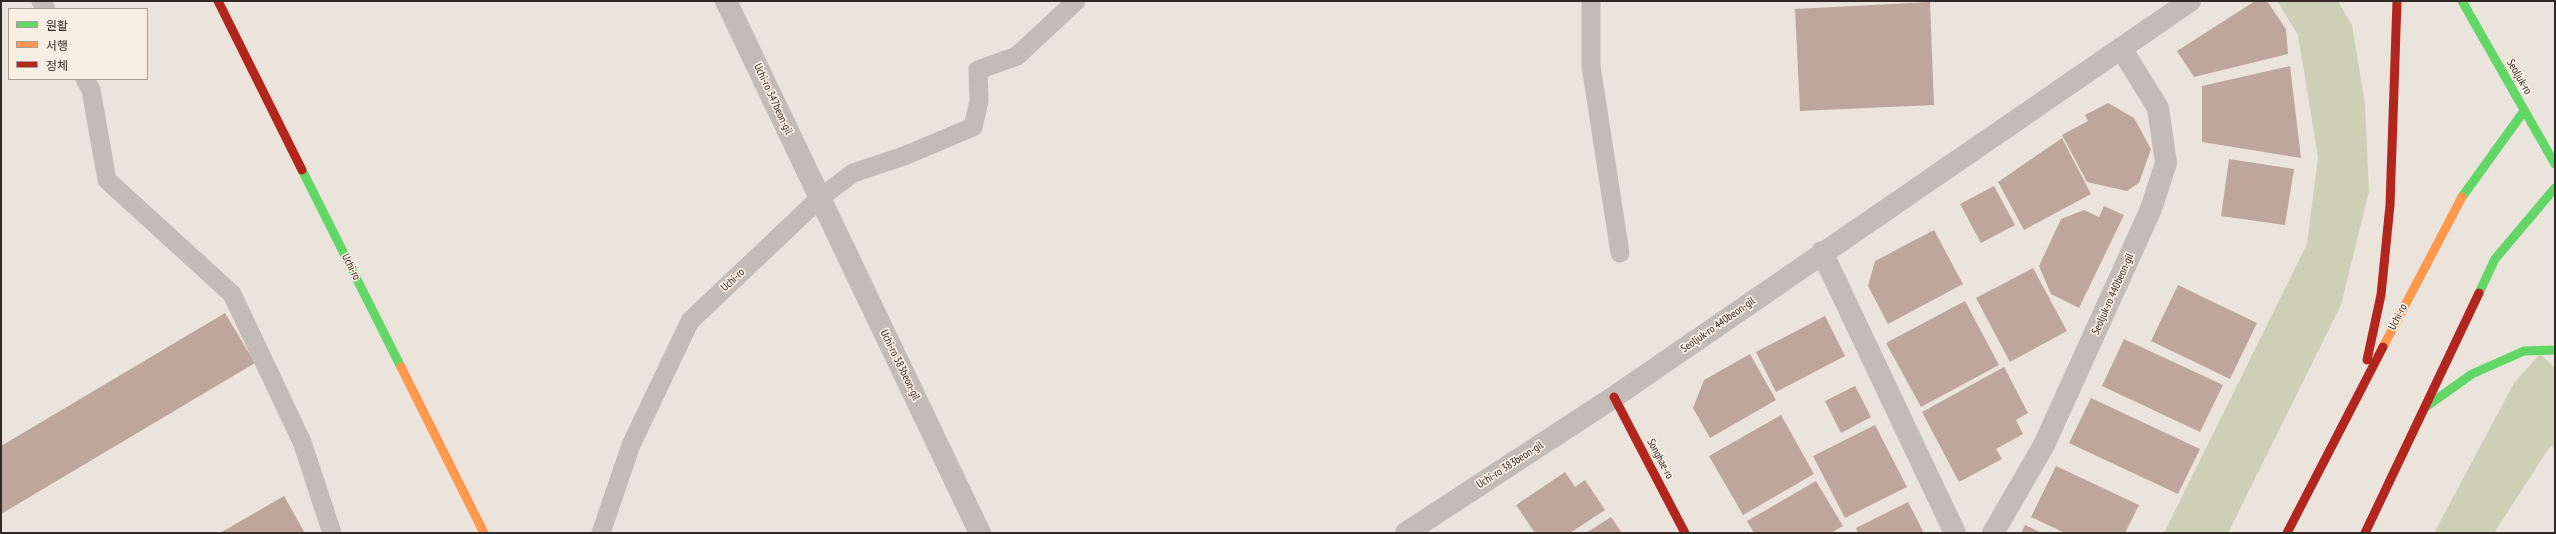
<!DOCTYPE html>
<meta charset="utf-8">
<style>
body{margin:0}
#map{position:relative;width:2556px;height:534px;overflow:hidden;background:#ebe4dd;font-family:"PT Sans Narrow","Noto Sans KR",sans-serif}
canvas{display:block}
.frame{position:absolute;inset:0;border:2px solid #332925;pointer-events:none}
.legend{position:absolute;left:8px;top:8px;width:140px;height:72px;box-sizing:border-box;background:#f9eee3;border:1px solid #aa9f97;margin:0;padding:5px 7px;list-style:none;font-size:12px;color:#332925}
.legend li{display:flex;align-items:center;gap:8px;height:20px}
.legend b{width:20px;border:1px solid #aa9f97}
</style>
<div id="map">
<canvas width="2556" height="534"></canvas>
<div class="frame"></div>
<ul class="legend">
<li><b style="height:5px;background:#63d668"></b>원활</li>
<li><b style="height:5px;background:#ff974d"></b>서행</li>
<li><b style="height:5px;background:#b3261e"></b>정체</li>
</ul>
</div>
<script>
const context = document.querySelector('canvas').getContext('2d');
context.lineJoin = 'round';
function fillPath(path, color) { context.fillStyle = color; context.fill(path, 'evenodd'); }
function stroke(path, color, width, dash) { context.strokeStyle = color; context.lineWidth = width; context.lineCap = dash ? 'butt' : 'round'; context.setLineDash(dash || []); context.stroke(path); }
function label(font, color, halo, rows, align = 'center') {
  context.font = font + ' "PT Sans Narrow",sans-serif'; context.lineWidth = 3.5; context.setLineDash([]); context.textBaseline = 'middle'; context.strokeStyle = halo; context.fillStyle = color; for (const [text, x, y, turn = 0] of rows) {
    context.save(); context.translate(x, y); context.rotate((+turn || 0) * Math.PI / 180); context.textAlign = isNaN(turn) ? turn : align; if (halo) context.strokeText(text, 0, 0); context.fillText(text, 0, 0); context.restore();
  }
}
fillPath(new Path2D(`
 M 2277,1 L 2338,1 L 2352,25 L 2365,104 L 2369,191 L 2341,305 L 2228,533 L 2164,533 L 2307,244 L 2318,157 L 2298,35 Z
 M 2540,354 L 2555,368 L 2555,449 L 2551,445 L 2494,533 L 2434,533 L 2514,383 Z`), '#cdd0b6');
fillPath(new Path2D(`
 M 2255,1 L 2267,1 L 2286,29 L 2288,54 L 2194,77 L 2177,51 Z
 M 1930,2 L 1934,105 L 1800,111 L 1795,9 Z
 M 2290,66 L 2301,158 L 2202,142 L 2202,86 Z
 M 2108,103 L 2134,118 L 2151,149 L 2139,183 L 2127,191 L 2087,182 L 2062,135 L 2088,121 L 2085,115 Z
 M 2062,138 L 2091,194 L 2024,230 L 1998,182 Z
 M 2229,159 L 2294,169 L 2285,225 L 2221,216 Z
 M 1994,186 L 2015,225 L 1981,243 L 1960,204 Z
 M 2104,206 L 2124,215 L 2079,308 L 2051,294 L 2039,266 L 2061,219 L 2084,210 L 2099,217 Z
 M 1934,230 L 1963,284 L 1888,324 L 1868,286 L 1875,261 Z
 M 2033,268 L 2067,331 L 2010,362 L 1976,298 Z
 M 2178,285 L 2257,323 L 2230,379 L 2151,341 Z
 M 1965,301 L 1999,365 L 1921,407 L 1886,343 Z
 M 225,313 L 255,363 L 1,514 L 1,446 Z
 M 1825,316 L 1845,356 L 1776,392 L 1756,352 Z
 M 2124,339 L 2223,385 L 2200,432 L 2102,386 Z
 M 1750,354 L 1776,400 L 1710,438 L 1693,408 L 1704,380 Z
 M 2004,367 L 2028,413 L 2016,420 L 2023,434 L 1996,449 L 2002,459 L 1959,482 L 1922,412 Z
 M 1855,386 L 1871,417 L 1841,433 L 1825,401 Z
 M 2091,398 L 2200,449 L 2178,494 L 2069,443 Z
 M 1781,415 L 1814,474 L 1743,515 L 1709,456 Z
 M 1875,425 L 1907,487 L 1845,518 L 1813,456 Z
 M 2056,466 L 2139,505 L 2125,533 L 2065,533 L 2031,517 Z
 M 1565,472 L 1575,487 L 1585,480 L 1605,510 L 1570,533 L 1535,533 L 1516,505 Z
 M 1816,481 L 1843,526 L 1831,533 L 1754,533 L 1747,521 Z
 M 284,496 L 305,533 L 220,533 Z
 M 1908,502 L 1924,533 L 1858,533 L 1856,528 Z
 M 1611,517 L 1622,533 L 1586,533 Z
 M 2025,525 L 2042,533 L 2021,533 Z`), '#bea69e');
stroke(new Path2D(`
 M 41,1 L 46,9
 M 1591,1 L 1591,66 L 1620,253
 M 85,79 L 91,90 L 107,180 L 232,294 L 302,442 L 332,533
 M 601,533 L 631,445 L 690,321 L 820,198 L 853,173 L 904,156 L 973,127 L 979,101 L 978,70 L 1017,56 L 1076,1`), '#c3bcb6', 19);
stroke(new Path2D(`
 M 726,1 L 980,533
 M 1822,252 L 1955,533
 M 1406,533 L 1614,397 L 2190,1
 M 1993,533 L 2044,445 L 2151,209 L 2166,163 L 2158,108 L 2121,48`), '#c3bcb6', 22);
stroke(new Path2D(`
 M 2462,1 L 2555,164
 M 302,170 L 401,367
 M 2462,197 L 2524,111
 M 2479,293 L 2495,259 L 2555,188
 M 2427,406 L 2472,374 L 2524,351 L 2555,350`), '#63d668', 9);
stroke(new Path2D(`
 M 2383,347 L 2462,197
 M 401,367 L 484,533`), '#ff974d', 9);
stroke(new Path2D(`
 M 218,1 L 302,170
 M 2367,360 L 2381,295 L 2390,205 L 2397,1
 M 1614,397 L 1685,533
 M 2287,533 L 2383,347
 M 2365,533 L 2479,293`), '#b3261e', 9);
label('11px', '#332925', '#f9eee3', [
 ["Seoljuk-ro",2519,77,60],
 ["Uchi-ro 347beon-gil",773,99,65],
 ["Uchi-ro",351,267,63],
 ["Uchi-ro",733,280,-43],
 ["Seoljuk-ro 440beon-gil",2113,294,-66],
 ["Uchi-ro",2398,317,-63],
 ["Seoljuk-ro 440beon-gil",1718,325,-35],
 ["Uchi-ro 383beon-gil",900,365,64],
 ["Songhae-ro",1660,459,62],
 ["Uchi-ro 383beon-gil",1510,465,-33]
]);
</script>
